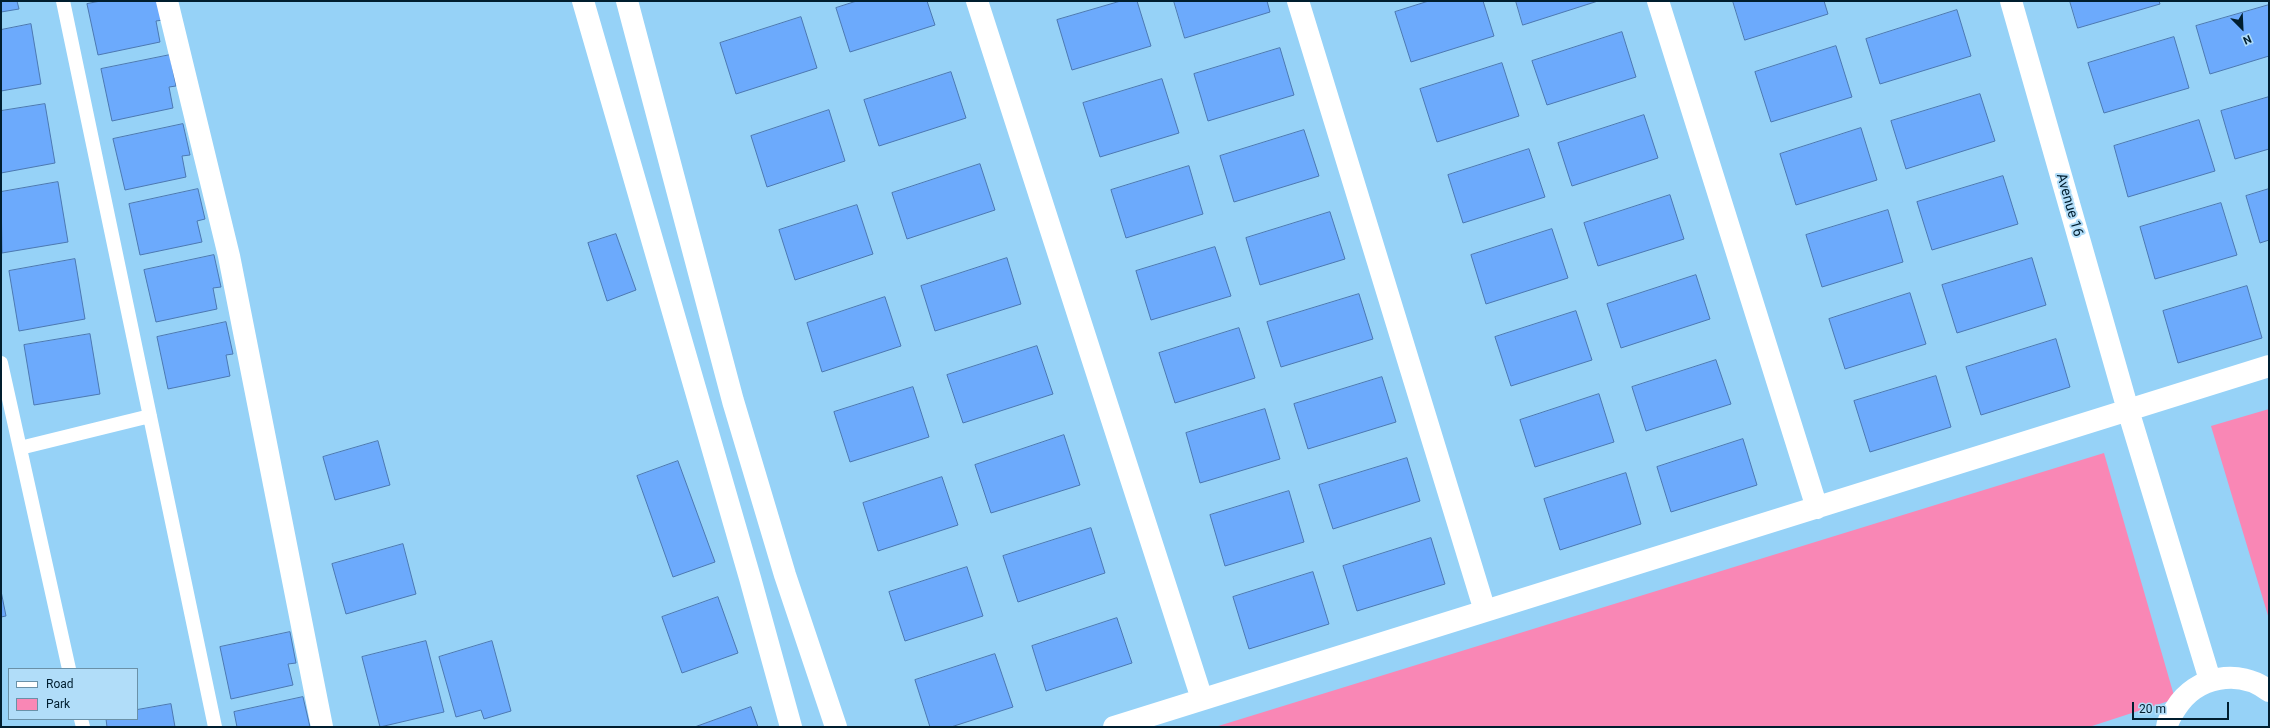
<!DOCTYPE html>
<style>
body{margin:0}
#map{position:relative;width:2270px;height:728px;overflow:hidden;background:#96d2f7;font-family:Roboto,sans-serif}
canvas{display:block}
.frame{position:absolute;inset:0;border:2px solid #001e2f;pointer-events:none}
.legend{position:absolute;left:8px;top:668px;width:130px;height:52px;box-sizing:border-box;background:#b1ddf9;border:1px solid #6a91a8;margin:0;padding:5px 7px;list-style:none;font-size:12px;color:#001e2f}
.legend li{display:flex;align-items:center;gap:8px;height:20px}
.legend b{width:20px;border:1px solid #6a91a8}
.north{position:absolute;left:2222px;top:8px;width:40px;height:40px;-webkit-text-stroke:3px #b1ddf9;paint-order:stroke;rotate:156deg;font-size:11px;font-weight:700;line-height:16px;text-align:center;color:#001e2f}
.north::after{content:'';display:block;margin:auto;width:14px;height:18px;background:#001e2f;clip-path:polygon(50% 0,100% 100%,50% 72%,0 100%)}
.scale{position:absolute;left:2132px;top:702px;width:97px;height:18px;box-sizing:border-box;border:2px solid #001e2f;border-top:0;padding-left:5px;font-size:12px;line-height:14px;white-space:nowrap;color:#001e2f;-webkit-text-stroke:3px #b1ddf9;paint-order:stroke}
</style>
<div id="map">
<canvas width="2270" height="728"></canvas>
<div class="frame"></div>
<ul class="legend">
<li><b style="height:5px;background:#fff"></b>Road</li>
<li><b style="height:11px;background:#f987b5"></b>Park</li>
</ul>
<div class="north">N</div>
<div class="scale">20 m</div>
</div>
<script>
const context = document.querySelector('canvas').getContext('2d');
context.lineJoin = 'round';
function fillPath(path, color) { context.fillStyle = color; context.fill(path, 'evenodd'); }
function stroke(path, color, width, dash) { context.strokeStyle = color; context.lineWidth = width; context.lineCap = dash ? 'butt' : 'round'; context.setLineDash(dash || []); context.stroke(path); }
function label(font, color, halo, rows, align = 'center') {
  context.font = font + ' Roboto,sans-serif'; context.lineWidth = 4; context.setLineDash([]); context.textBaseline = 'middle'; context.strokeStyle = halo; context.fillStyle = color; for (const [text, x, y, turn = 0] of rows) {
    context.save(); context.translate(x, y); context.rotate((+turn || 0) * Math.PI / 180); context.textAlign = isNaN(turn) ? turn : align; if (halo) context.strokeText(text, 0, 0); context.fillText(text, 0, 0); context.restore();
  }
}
fillPath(new Path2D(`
 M 2269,409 L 2269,619 L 2211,426 Z
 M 2104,453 L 2175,699 L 2089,727 L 1215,727 Z`), '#f987b5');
const building = new Path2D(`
 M 1,1 L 17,1 L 19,9 L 1,12 Z
 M 101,1 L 159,1 L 163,20 L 156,21 L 160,42 L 98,55 L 87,4 Z
 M 857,1 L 927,1 L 935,25 L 850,52 L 836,8 Z
 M 1121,1 L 1137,1 L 1151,46 L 1072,70 L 1057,20 Z
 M 1174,1 L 1267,1 L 1270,12 L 1185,38 Z
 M 1429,1 L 1483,1 L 1494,36 L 1411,62 L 1395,12 Z
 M 1516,1 L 1598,1 L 1523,25 Z
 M 1733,1 L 1824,1 L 1828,14 L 1745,40 Z
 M 2070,1 L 2159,1 L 2160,4 L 2078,28 Z
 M 2269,5 L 2269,56 L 2210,74 L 2196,26 Z
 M 1957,10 L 1971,56 L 1880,84 L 1866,39 Z
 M 801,17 L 817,68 L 736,94 L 720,43 Z
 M 31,24 L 41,84 L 1,91 L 1,30 Z
 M 1622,32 L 1636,77 L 1547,105 L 1532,61 Z
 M 2174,37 L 2189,88 L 2104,113 L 2088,63 Z
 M 1836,46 L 1852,97 L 1771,122 L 1755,72 Z
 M 1280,48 L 1294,95 L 1208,121 L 1194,74 Z
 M 170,55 L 176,86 L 169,87 L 173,108 L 112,121 L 101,69 Z
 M 1502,63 L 1519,116 L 1437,142 L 1420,89 Z
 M 951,72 L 966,118 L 879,146 L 864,100 Z
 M 1162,79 L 1179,133 L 1100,157 L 1083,103 Z
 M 1980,94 L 1995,141 L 1906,169 L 1891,121 Z
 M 2269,97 L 2269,149 L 2235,159 L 2221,111 Z
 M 45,104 L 55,163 L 1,173 L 1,111 Z
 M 829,110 L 845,161 L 767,187 L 751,136 Z
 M 1644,115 L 1658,158 L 1572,186 L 1558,143 Z
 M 2199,120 L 2215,171 L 2128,197 L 2114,146 Z
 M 183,124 L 190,155 L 182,156 L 186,177 L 125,190 L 113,139 Z
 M 1861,128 L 1877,180 L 1796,205 L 1780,154 Z
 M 1304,130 L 1319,176 L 1234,202 L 1220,156 Z
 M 1529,149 L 1545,197 L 1463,223 L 1448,175 Z
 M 980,164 L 995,210 L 907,239 L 892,193 Z
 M 1189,166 L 1203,214 L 1126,238 L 1111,190 Z
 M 2003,176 L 2018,224 L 1932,250 L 1917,202 Z
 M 58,182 L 68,242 L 2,253 L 1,192 Z
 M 198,189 L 205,219 L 197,221 L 202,242 L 140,255 L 129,204 Z
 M 2269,189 L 2269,240 L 2260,243 L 2246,196 Z
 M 1670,195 L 1684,239 L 1598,266 L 1584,223 Z
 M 2221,203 L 2237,255 L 2155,279 L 2140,227 Z
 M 857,205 L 873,254 L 795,280 L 779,230 Z
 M 1888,210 L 1903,262 L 1822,287 L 1806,235 Z
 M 1330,212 L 1345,259 L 1260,285 L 1246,238 Z
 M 1552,229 L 1568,278 L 1486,304 L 1471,255 Z
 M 616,234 L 636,290 L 607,301 L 588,243 Z
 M 1215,247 L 1231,296 L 1151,320 L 1136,271 Z
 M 214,255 L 221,287 L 213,288 L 217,309 L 156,322 L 144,270 Z
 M 1007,258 L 1021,304 L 935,331 L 921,286 Z
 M 2032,258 L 2046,305 L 1957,333 L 1942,285 Z
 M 75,259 L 85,319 L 19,331 L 9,271 Z
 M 1696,275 L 1710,319 L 1621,348 L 1607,304 Z
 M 2247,286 L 2262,338 L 2178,363 L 2163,311 Z
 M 1910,293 L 1926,344 L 1845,369 L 1829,319 Z
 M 1359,294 L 1373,339 L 1281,367 L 1267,322 Z
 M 885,297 L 901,346 L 822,372 L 807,323 Z
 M 1576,311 L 1592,360 L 1511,386 L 1495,337 Z
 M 226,322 L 233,354 L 226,355 L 230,376 L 168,389 L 157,337 Z
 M 1239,328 L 1255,378 L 1175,403 L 1159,353 Z
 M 90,334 L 100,394 L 34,405 L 24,345 Z
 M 2056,339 L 2070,387 L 1981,415 L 1966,367 Z
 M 1037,346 L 1053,394 L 963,423 L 947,375 Z
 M 1716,360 L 1731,404 L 1646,431 L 1632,387 Z
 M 1936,376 L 1951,427 L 1870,452 L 1854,401 Z
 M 1382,377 L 1396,422 L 1308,449 L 1294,404 Z
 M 913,387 L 929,437 L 850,462 L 834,412 Z
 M 1599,394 L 1614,442 L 1535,467 L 1520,420 Z
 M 1265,409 L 1280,459 L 1200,483 L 1186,433 Z
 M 1064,435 L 1080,485 L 991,513 L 975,465 Z
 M 1743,439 L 1757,485 L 1671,512 L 1657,467 Z
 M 378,441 L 390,485 L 335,500 L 323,457 Z
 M 1407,458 L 1420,501 L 1333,529 L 1319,485 Z
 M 678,461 L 715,562 L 673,577 L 637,476 Z
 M 1626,473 L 1641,524 L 1560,550 L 1544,499 Z
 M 942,477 L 958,525 L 878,551 L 863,503 Z
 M 1289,491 L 1304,542 L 1225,566 L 1210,515 Z
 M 1091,528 L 1105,573 L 1018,602 L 1003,556 Z
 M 1431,538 L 1445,584 L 1357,611 L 1343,566 Z
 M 403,544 L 416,594 L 346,614 L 332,564 Z
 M 967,567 L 983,616 L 905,641 L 889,592 Z
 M 1313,572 L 1329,624 L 1249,649 L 1233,597 Z
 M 1,591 L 6,616 L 1,617 Z
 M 718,597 L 738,653 L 682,673 L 662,617 Z
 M 1117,618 L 1132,663 L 1046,691 L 1032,646 Z
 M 290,632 L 296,663 L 288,664 L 293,685 L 231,699 L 220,647 Z
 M 426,641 L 444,712 L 380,727 L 362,657 Z
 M 492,641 L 511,711 L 484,719 L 481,710 L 456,717 L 439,657 Z
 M 995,654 L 1013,707 L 951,727 L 930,727 L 915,680 Z
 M 303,697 L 310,727 L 237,727 L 234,712 Z
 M 171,704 L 175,727 L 107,727 L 106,719 L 137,719 L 137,710 Z
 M 751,707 L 758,727 L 695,727 Z`);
fillPath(building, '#6caafc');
stroke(building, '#4c78b1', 1);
stroke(new Path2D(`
 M 63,1 L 215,727
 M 1,363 L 69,669
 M 20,448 L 150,416
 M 81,719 L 83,727`), '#fff', 14);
stroke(new Path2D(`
 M 167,1 L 229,256 L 322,727
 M 583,1 L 750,578 L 791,727
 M 627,1 L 733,401 L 785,575 L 836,727
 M 977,1 L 1202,699
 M 1298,1 L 1485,611
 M 1658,1 L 1817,508
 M 2011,1 L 2128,410 L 2210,680
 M 1114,727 L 2269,366
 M 2167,727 C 2168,719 2172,714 2176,708 C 2196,676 2239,668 2269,691`), '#fff', 22);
label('14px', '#001e2f', '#b1ddf9', [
 ["Avenue 16",2069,205,74]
]);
</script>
